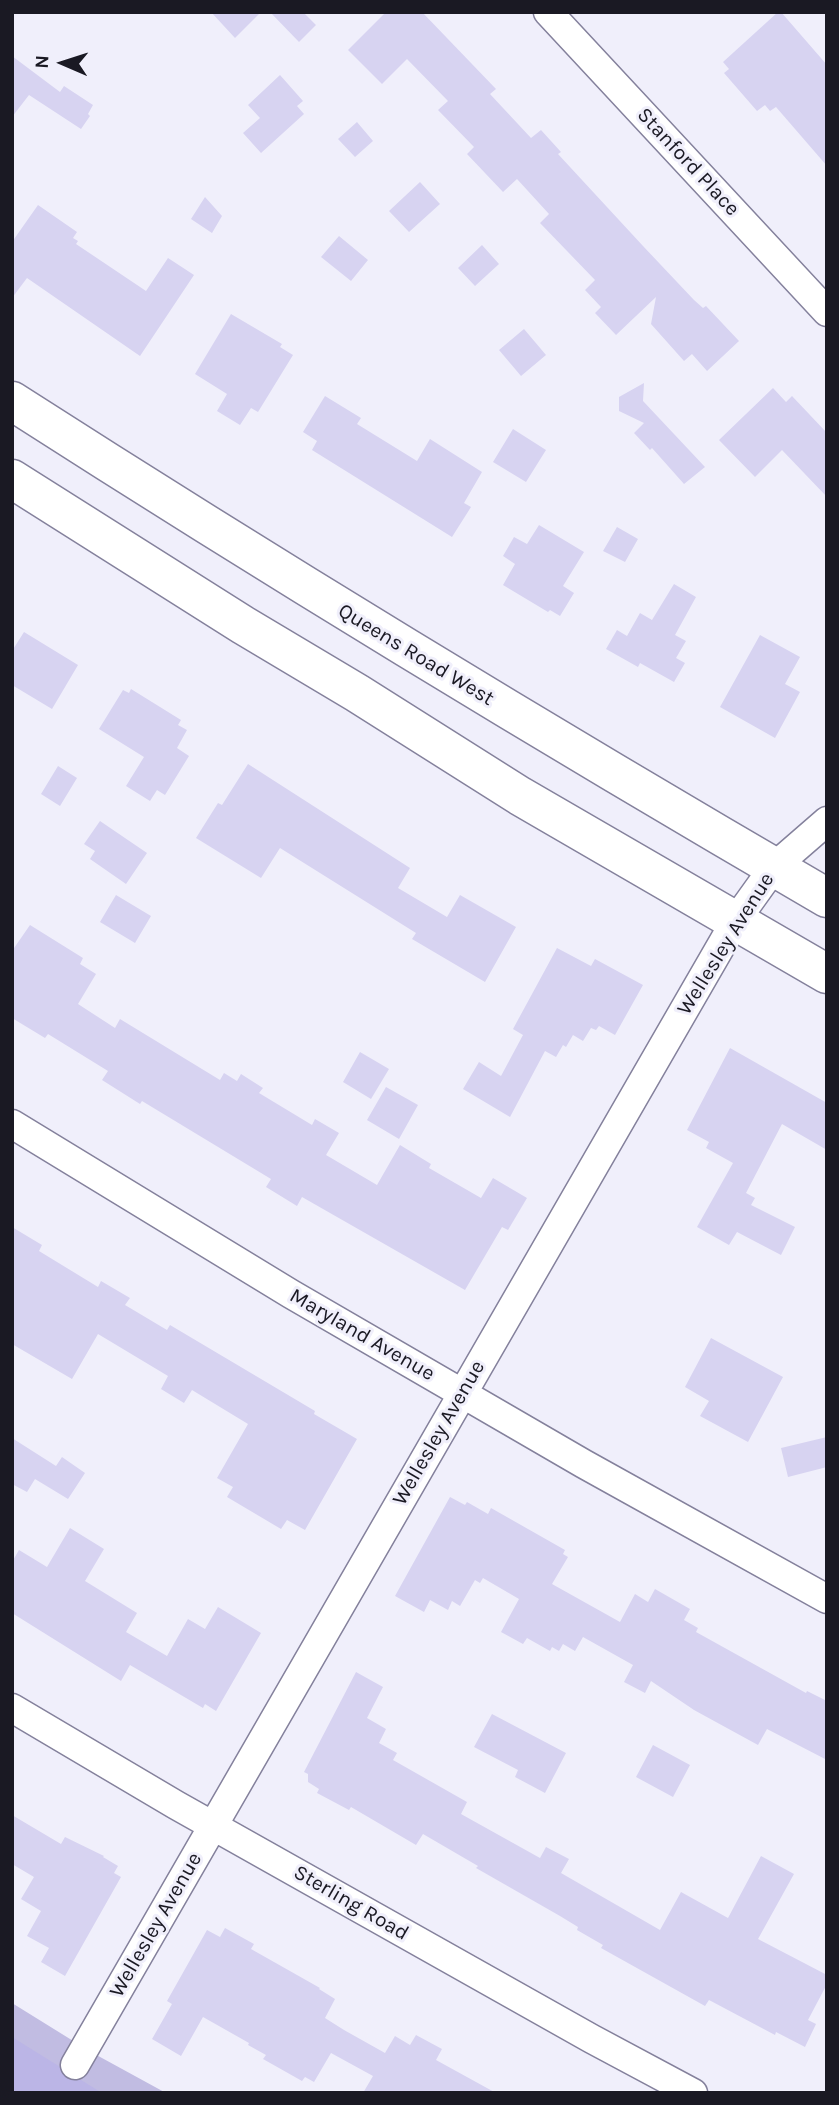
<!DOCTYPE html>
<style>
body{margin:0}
#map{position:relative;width:839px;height:2105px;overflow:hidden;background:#f0effb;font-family:Karla,sans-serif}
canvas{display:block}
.frame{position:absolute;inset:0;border:14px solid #1a1923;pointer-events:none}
.north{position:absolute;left:28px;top:28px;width:70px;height:70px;-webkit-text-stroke:5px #f0effb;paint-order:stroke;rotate:273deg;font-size:19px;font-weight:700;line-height:28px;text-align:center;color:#1a1923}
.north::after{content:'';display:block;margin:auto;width:24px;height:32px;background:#1a1923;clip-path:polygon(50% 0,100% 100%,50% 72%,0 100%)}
</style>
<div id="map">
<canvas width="839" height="2105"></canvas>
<div class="frame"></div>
<div class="north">N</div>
</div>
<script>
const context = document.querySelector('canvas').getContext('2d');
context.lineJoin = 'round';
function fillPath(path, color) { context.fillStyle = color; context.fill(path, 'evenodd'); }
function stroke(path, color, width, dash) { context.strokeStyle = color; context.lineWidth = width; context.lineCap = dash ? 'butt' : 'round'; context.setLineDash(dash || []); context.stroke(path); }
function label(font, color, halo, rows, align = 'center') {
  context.font = font + ' Karla,sans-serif'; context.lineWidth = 6; context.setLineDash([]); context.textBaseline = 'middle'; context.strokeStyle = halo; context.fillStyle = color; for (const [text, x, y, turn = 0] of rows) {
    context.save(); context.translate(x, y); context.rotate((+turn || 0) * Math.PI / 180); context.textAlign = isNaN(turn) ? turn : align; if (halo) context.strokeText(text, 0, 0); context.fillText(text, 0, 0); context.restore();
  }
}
fillPath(new Path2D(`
 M 12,2003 L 91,2052 L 166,2093 L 12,2093 Z`), '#c1bce2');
fillPath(new Path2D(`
 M 12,2037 L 102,2093 L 12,2093 Z`), '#bbb5e6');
fillPath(new Path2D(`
 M 211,12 L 261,12 L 235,38 Z
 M 270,12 L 303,12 L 316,25 L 299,42 Z
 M 386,12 L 422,12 L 496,89 L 490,94 L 531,138 L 541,130 L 561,152 L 558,154 L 643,246 L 694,300 L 703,308 L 706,306 L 739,341 L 707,371 L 692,354 L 684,361 L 651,324 L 656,297 L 616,335 L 595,313 L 601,307 L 585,290 L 595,280 L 540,223 L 549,214 L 517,179 L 503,192 L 467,154 L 474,147 L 438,110 L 448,101 L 407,59 L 382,84 L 348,50 Z
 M 778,12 L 781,12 L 827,65 L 827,166 L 776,107 L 770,111 L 765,105 L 757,111 L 724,73 L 729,69 L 723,62 Z
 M 12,56 L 60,92 L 64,86 L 93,105 L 88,114 L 90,116 L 81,129 L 29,95 L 12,117 Z
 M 280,75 L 303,101 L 297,106 L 304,114 L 261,153 L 243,133 L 260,118 L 248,105 Z
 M 357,122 L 373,141 L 355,157 L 338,139 Z
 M 420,182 L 440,204 L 409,232 L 389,211 Z
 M 205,197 L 222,216 L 212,233 L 191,219 Z
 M 38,205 L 77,232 L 73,238 L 78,241 L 76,244 L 146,291 L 168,258 L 194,275 L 140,356 L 27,278 L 12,298 L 12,242 Z
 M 339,236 L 368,260 L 351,281 L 321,257 Z
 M 482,245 L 499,264 L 475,286 L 458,268 Z
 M 231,314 L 282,344 L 280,347 L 293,355 L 258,412 L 251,408 L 240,425 L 217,411 L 227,394 L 195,374 Z
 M 524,329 L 546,355 L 521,376 L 499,350 Z
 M 644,383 L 643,401 L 705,467 L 684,484 L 652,448 L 650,450 L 634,433 L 644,423 L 619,411 L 619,397 Z
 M 773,388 L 786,402 L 792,396 L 827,433 L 827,497 L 782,450 L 755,477 L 719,440 Z
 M 325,396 L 361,418 L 357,424 L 417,461 L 430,439 L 482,472 L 464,503 L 471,507 L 452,537 L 312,450 L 317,441 L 303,432 Z
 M 513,429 L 546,450 L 526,482 L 493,462 Z
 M 539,525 L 584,552 L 563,586 L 574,593 L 560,616 L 550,610 L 548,612 L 503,585 L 515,564 L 503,556 L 514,537 L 527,544 Z
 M 617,527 L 638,539 L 625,562 L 603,551 Z
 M 674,584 L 696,597 L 675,635 L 686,641 L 676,658 L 685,663 L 674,682 L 640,663 L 638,667 L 606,649 L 617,630 L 627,636 L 640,613 L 652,620 Z
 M 24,632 L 78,665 L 52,709 L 12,685 L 12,651 Z
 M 760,635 L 800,657 L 785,684 L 800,692 L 775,738 L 720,707 Z
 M 131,689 L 181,720 L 178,725 L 187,730 L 177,748 L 189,756 L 165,795 L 157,790 L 150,801 L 126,786 L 144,757 L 99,729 L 123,690 L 129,693 Z
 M 248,764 L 410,868 L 398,888 L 447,917 L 460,895 L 516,927 L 485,982 L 412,939 L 416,933 L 280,848 L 261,878 L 196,838 L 218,803 L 222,805 Z
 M 58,766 L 77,778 L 60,806 L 41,794 Z
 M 100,821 L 147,853 L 126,884 L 90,859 L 95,851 L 84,844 Z
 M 116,895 L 151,916 L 135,943 L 100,922 Z
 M 30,925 L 83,958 L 80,964 L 96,974 L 78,1004 L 115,1028 L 120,1019 L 220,1080 L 224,1073 L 237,1081 L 241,1074 L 263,1088 L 259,1093 L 312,1125 L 315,1119 L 339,1133 L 326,1155 L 377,1185 L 400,1145 L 431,1164 L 429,1168 L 481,1198 L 493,1178 L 527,1198 L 508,1230 L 502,1227 L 465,1290 L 302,1197 L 297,1206 L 266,1187 L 271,1179 L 142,1101 L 140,1104 L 102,1080 L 108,1071 L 48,1034 L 45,1038 L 12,1018 L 12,951 Z
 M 557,948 L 591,966 L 595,959 L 643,985 L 615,1035 L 599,1026 L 596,1030 L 591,1028 L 583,1041 L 573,1035 L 566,1047 L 563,1045 L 556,1057 L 545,1051 L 510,1117 L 463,1089 L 479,1062 L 501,1076 L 523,1035 L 513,1029 Z
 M 730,1048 L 827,1103 L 827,1150 L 782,1124 L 746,1193 L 755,1198 L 751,1205 L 795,1227 L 781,1255 L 737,1232 L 729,1245 L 697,1227 L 733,1163 L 706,1148 L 709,1142 L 687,1130 Z
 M 360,1052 L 389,1069 L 371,1099 L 343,1082 Z
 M 386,1087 L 418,1105 L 399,1139 L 367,1120 Z
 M 12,1227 L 42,1245 L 39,1251 L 98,1287 L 101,1281 L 130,1298 L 125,1305 L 167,1330 L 170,1325 L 315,1411 L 314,1414 L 357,1439 L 305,1530 L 287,1520 L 281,1529 L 227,1497 L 233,1487 L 217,1478 L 248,1424 L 192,1390 L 184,1403 L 161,1389 L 168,1376 L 98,1334 L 72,1379 L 12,1344 Z
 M 711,1338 L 783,1377 L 748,1442 L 700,1416 L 709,1401 L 685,1387 Z
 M 827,1437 L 827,1467 L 788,1477 L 781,1448 Z
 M 12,1438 L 56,1466 L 62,1457 L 85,1473 L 68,1499 L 35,1479 L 27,1492 L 12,1484 Z
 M 450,1497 L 465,1505 L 467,1502 L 488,1514 L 491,1508 L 565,1550 L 563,1554 L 568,1557 L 552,1584 L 620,1622 L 635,1594 L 648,1602 L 655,1589 L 690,1609 L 684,1620 L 698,1628 L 696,1632 L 806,1693 L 807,1691 L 827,1701 L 827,1760 L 767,1729 L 758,1745 L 694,1710 L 651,1681 L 645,1693 L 624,1682 L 633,1665 L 583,1637 L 575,1651 L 563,1644 L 559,1651 L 552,1647 L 550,1651 L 527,1638 L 523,1644 L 501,1632 L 519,1599 L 483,1578 L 480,1583 L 475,1580 L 460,1606 L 452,1601 L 448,1610 L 430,1600 L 424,1612 L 395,1596 Z
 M 70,1528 L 104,1549 L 85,1581 L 137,1613 L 126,1632 L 167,1656 L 188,1619 L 205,1629 L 218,1607 L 261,1633 L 216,1711 L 205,1704 L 203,1708 L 130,1665 L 121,1681 L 12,1613 L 12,1562 L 19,1550 L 47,1567 Z
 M 356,1672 L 383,1687 L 367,1718 L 386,1729 L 379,1743 L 397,1753 L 393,1760 L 467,1802 L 461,1814 L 540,1858 L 546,1847 L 569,1859 L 561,1873 L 660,1930 L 681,1892 L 728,1918 L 761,1856 L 794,1874 L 758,1939 L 827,1975 L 827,1984 L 808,2020 L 816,2024 L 805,2047 L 776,2032 L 775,2035 L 709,2000 L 705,2006 L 601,1948 L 603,1945 L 577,1930 L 578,1927 L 560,1916 L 476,1868 L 478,1866 L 423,1834 L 416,1845 L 351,1807 L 349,1810 L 317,1793 L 319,1789 L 308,1782 L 308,1774 L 304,1772 Z
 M 492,1714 L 566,1753 L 545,1793 L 515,1777 L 518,1770 L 474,1747 Z
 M 653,1745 L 690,1765 L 673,1797 L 636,1777 Z
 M 12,1815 L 61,1844 L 65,1837 L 104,1856 L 103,1857 L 118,1866 L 114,1873 L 121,1877 L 65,1976 L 41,1962 L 49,1948 L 27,1936 L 41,1911 L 21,1899 L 34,1877 L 12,1864 Z
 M 225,1928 L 254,1944 L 251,1949 L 320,1988 L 319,1989 L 335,1999 L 325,2018 L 344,2030 L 385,2053 L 395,2036 L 410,2045 L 416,2035 L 442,2049 L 436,2060 L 496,2093 L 363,2093 L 373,2076 L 331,2053 L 314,2082 L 305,2077 L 302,2081 L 263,2059 L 266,2055 L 248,2045 L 249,2043 L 203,2017 L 181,2056 L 152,2039 L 172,2004 L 167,2001 L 207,1930 L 220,1937 Z`), '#d7d3f1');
const street = new Path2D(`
 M 548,12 L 827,312
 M 12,1124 L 291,1294 L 584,1464 L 827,1599
 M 12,1708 L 176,1805 L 592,2039 L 693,2093
 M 75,2065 L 736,920 L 774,867 L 827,821`);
const secondary = new Path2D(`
 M 12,401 C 280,573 552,738 827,898
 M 12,479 L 243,625 L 357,693 L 520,796 L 827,974`);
stroke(street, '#84819c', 31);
stroke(secondary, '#84819c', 41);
stroke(street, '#fff', 28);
stroke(secondary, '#fff', 38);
label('21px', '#1a1923', '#f0effb', [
 ["Stanford Place",688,162,47],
 ["Queens Road West",416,655,31],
 ["Wellesley Avenue",726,944,-58],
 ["Maryland Avenue",362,1335,30],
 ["Wellesley Avenue",439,1433,-60],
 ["Sterling Road",351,1903,30],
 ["Wellesley Avenue",156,1925,-60]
]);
</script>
